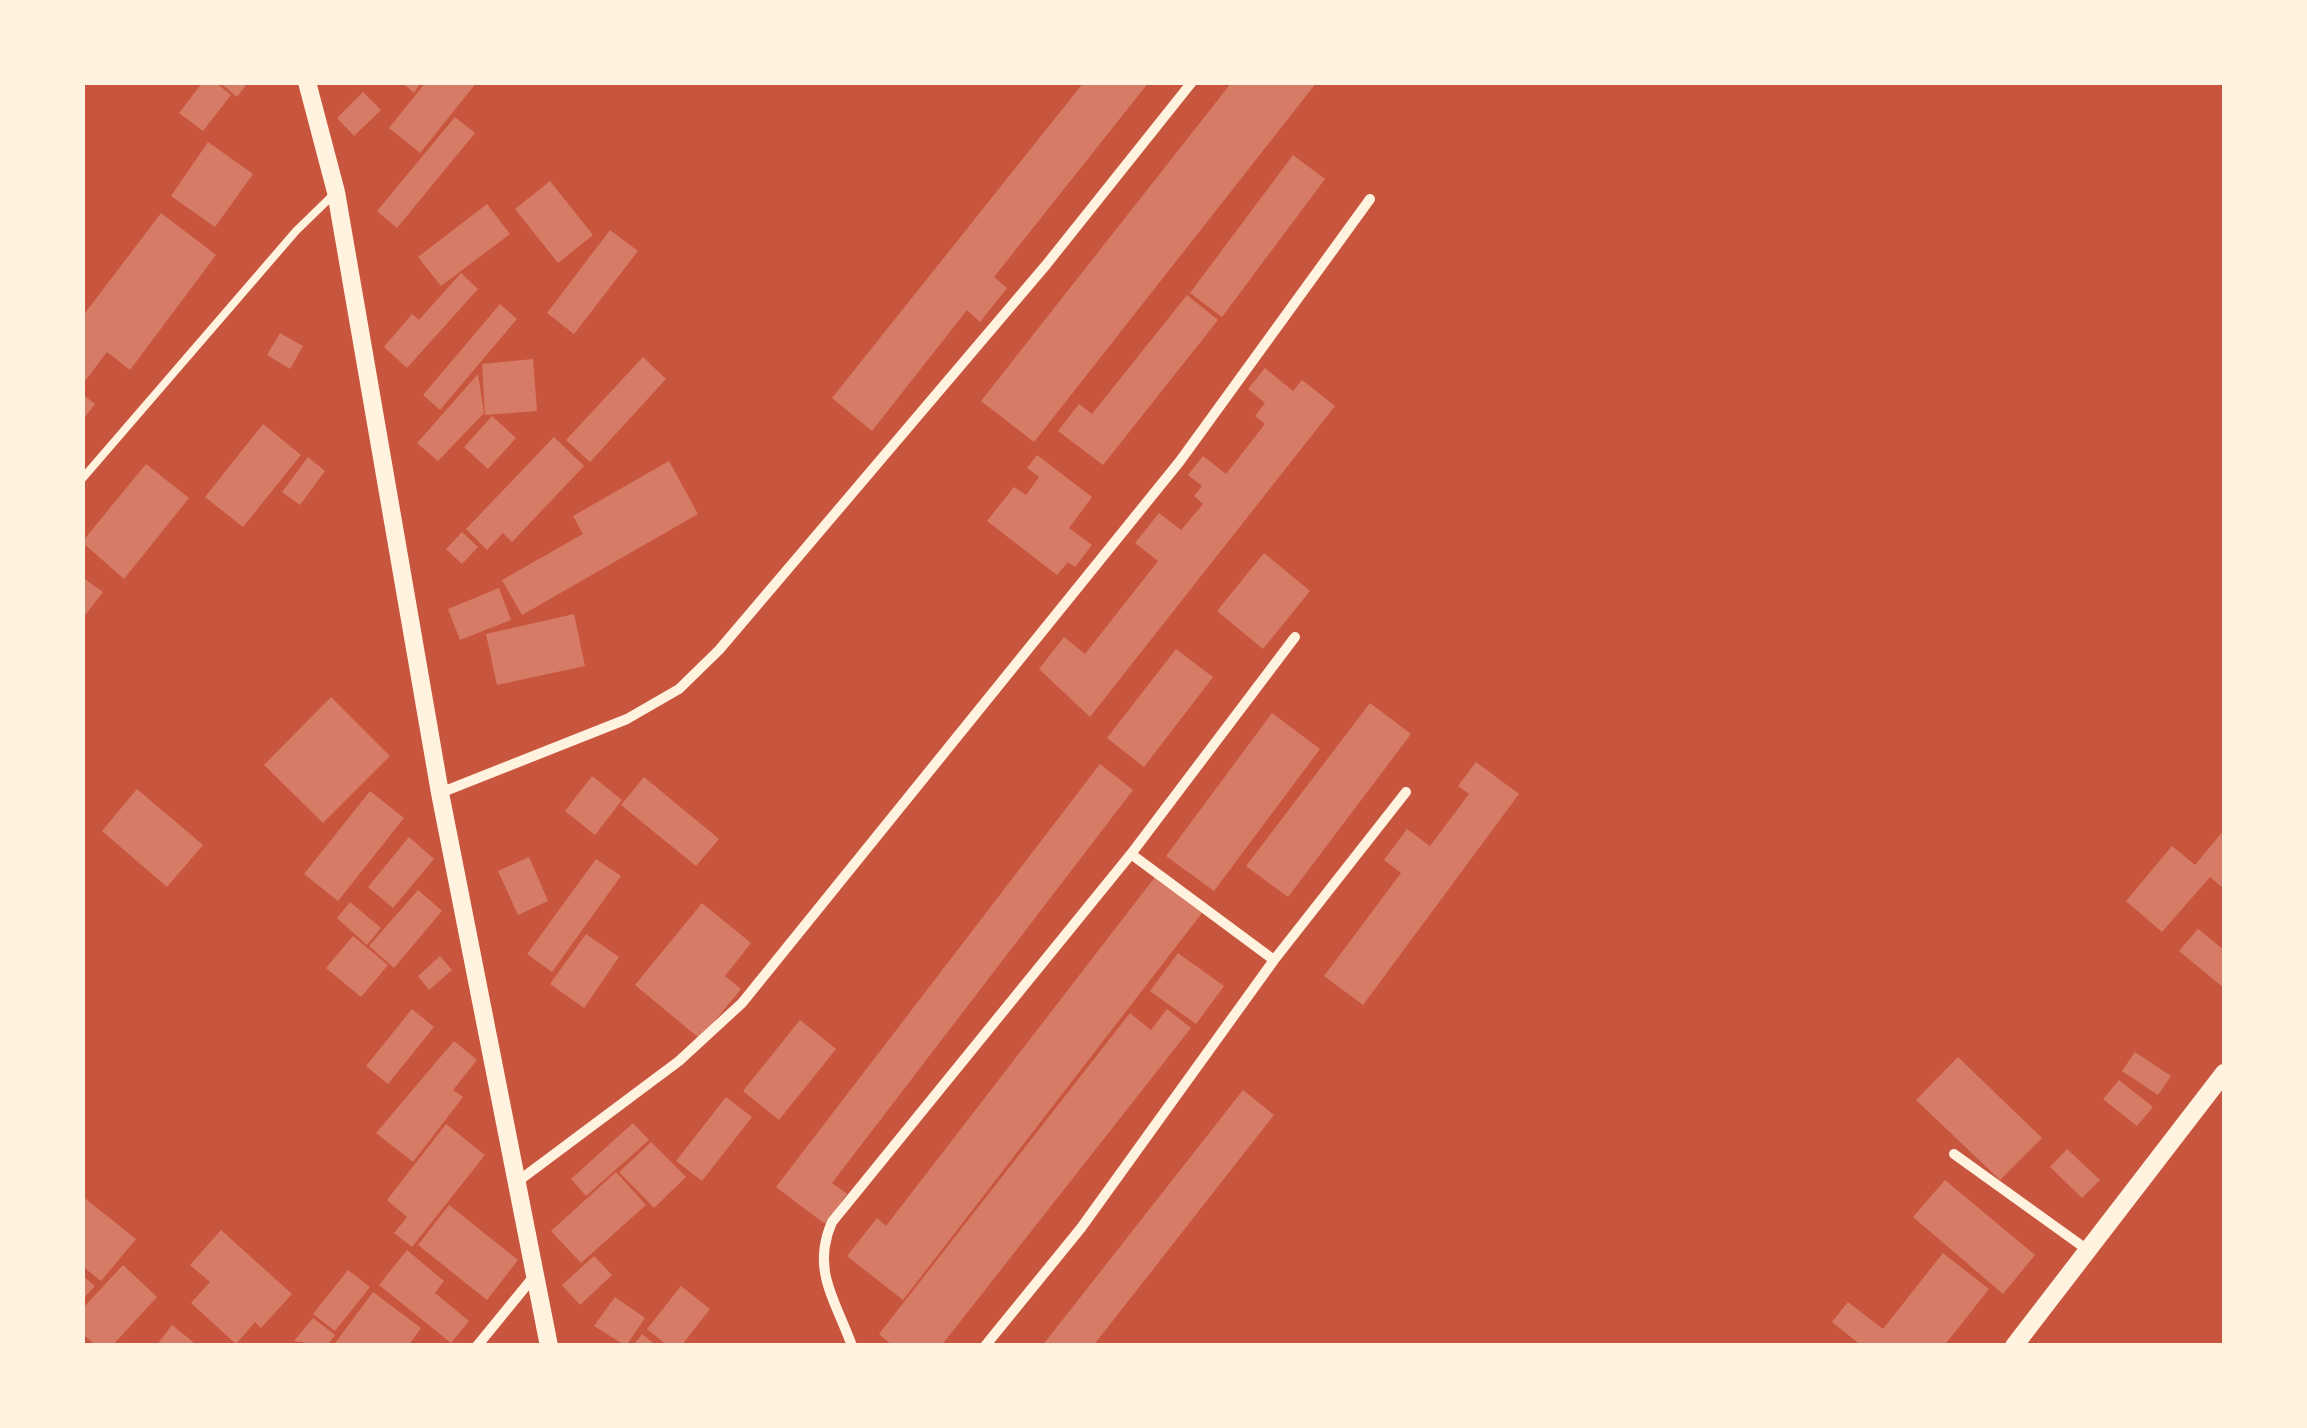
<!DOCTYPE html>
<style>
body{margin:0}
#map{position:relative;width:2307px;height:1428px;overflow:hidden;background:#c8553d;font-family:"Archivo Narrow",sans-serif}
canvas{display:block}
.frame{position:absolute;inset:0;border:85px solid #fff3e0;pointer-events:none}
</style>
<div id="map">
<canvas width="2307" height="1428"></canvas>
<div class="frame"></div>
</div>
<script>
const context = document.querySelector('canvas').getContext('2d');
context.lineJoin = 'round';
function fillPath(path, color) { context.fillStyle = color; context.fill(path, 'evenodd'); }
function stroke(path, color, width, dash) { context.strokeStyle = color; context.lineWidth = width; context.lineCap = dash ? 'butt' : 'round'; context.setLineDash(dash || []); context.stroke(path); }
fillPath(new Path2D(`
 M 203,82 L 215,82 L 231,95 L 203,131 L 179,113 Z
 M 219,82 L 248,82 L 237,97 Z
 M 401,82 L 421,82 L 414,93 Z
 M 426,82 L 477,82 L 420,153 L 389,128 Z
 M 1084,82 L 1149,82 L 994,277 L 1007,288 L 980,322 L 967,310 L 872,431 L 832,398 Z
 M 1232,82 L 1317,82 L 1034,442 L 981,401 Z
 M 363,92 L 381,110 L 354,136 L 337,118 Z
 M 455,117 L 475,133 L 397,228 L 377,211 Z
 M 208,142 L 253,174 L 215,227 L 171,196 Z
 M 1293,155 L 1325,179 L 1222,317 L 1190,293 Z
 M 550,181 L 593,235 L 558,263 L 515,209 Z
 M 487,204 L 510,234 L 441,286 L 418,257 Z
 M 161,213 L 216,255 L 130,370 L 107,352 L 82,385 L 82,317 Z
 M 610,230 L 638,251 L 574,334 L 547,313 Z
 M 461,273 L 478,289 L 407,368 L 384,347 L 412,314 L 419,320 Z
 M 1187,295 L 1218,320 L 1103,465 L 1058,431 L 1079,404 L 1092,414 Z
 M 500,304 L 517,319 L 440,410 L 423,395 Z
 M 280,333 L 303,346 L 290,369 L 267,355 Z
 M 643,357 L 666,379 L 590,462 L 566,440 Z
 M 533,359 L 537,411 L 485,415 L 482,364 Z
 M 1265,368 L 1293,391 L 1302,380 L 1335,406 L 1090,717 L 1039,669 L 1064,637 L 1085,654 L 1158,561 L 1135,543 L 1159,513 L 1181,530 L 1203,504 L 1194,496 L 1202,486 L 1188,475 L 1203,456 L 1226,474 L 1265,424 L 1255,416 L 1265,403 L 1248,389 Z
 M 478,374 L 484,413 L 438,461 L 417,443 Z
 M 82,394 L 95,404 L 82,421 Z
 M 492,416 L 516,438 L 488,469 L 464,447 Z
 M 263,424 L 301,455 L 243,527 L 205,497 Z
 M 554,437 L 584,466 L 512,542 L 503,533 L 487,550 L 466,529 Z
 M 1037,455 L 1092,497 L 1069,528 L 1092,545 L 1075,567 L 1068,562 L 1057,575 L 987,521 L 1014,487 L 1026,495 L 1039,477 L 1027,468 Z
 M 308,457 L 325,471 L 300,505 L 282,492 Z
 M 669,461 L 698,514 L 522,615 L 502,580 L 583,534 L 573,516 Z
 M 146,464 L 189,498 L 124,579 L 82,542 Z
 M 462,532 L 478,547 L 462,564 L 446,549 Z
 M 1264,553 L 1310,591 L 1263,649 L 1217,611 Z
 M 82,577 L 103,592 L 82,619 Z
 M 499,588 L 511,620 L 460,640 L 448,609 Z
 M 574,614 L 585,666 L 497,685 L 486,634 Z
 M 1176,649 L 1213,677 L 1144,767 L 1107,738 Z
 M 331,697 L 390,756 L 323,823 L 264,765 Z
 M 1370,703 L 1411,734 L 1288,897 L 1246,866 Z
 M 1272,713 L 1320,749 L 1214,891 L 1166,856 Z
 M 1476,762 L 1519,794 L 1363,1005 L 1324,976 L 1401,873 L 1384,860 L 1407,829 L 1430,846 L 1469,794 L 1458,786 Z
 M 1100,764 L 1133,790 L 832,1183 L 847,1194 L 825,1224 L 776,1187 Z
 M 592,776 L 622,800 L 595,835 L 565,811 Z
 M 644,777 L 719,839 L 696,866 L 621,805 Z
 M 137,789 L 203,845 L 167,887 L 102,831 Z
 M 370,791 L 404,818 L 338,901 L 304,874 Z
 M 2224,830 L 2224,889 L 2210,877 L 2162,932 L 2126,901 L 2172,846 L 2195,865 Z
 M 409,837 L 434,859 L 393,908 L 368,887 Z
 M 529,857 L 548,901 L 518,915 L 498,871 Z
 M 596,859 L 621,876 L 552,972 L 527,954 Z
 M 1155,877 L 1202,913 L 903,1300 L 847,1256 L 877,1218 L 886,1226 Z
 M 418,890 L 442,911 L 394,968 L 369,946 Z
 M 350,902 L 381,928 L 367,945 L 337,918 Z
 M 702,903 L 751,943 L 725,976 L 741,989 L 700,1039 L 635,985 Z
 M 2198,929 L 2224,950 L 2224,988 L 2179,951 Z
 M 586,934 L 619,957 L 584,1008 L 550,984 Z
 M 353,936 L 388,965 L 361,997 L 326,968 Z
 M 1178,953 L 1224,986 L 1196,1024 L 1150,991 Z
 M 440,956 L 452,970 L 429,990 L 418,976 Z
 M 412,1009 L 434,1027 L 388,1084 L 366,1066 Z
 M 1167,1009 L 1191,1028 L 941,1346 L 893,1346 L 879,1334 L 1130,1013 L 1151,1030 Z
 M 800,1020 L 836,1049 L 779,1120 L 743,1091 Z
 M 454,1041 L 477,1060 L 453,1090 L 463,1097 L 413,1162 L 376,1133 Z
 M 2135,1052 L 2171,1076 L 2158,1095 L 2122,1071 Z
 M 1958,1057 L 2042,1138 L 2000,1180 L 1916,1100 Z
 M 2119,1080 L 2153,1107 L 2137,1126 L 2103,1099 Z
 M 1243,1090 L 1274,1115 L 1093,1346 L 1042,1346 Z
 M 726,1097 L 752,1117 L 702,1181 L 676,1161 Z
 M 633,1123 L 649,1140 L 586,1196 L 571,1179 Z
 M 446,1124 L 485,1155 L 412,1247 L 394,1233 L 407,1217 L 387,1200 Z
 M 651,1142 L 686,1177 L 654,1208 L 619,1172 Z
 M 2067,1149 L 2100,1180 L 2082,1198 L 2050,1167 Z
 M 616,1172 L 646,1205 L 581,1263 L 551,1231 Z
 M 1945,1180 L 2035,1255 L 2003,1294 L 1913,1217 Z
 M 82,1196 L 136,1239 L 101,1281 L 82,1266 Z
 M 449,1205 L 518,1260 L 487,1300 L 418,1245 Z
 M 221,1230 L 292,1294 L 261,1328 L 255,1322 L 236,1344 L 191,1303 L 210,1282 L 190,1265 Z
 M 407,1250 L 444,1281 L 435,1293 L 469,1321 L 451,1343 L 379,1285 Z
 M 1943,1253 L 1989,1289 L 1944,1346 L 1862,1346 L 1832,1322 L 1848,1302 L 1883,1329 Z
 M 594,1256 L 612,1275 L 580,1305 L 562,1285 Z
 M 123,1265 L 157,1297 L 112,1346 L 96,1346 L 82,1333 L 82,1309 Z
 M 348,1270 L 370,1287 L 335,1331 L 313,1314 Z
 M 82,1275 L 95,1286 L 82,1300 Z
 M 681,1286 L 710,1309 L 681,1346 L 668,1346 L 647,1329 Z
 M 373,1292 L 421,1328 L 408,1346 L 333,1346 Z
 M 615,1297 L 645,1318 L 626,1346 L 594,1326 Z
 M 313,1318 L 335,1335 L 327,1346 L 294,1341 Z
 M 172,1325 L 198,1346 L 156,1346 Z
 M 642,1334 L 657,1346 L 633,1346 Z`), '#d67c66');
stroke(new Path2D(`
 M 82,479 L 296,231 L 333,195`), '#fff3e0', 8);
stroke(new Path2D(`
 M 440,793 L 627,719 L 679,689 L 719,650 L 1046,265 L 1192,82
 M 1131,854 L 1274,960
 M 1954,1154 L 2089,1251
 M 517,1182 L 679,1061 L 742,1003 L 1180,461 L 1370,199
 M 477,1346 L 535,1275
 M 852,1346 C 835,1299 811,1270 832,1222 L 1131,854 L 1295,637
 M 985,1346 L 1081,1228 L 1274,960 L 1406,792`), '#fff3e0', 10);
stroke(new Path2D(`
 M 307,82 L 336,192 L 440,793 L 549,1346
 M 2014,1346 L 2224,1073`), '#fff3e0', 18);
</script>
